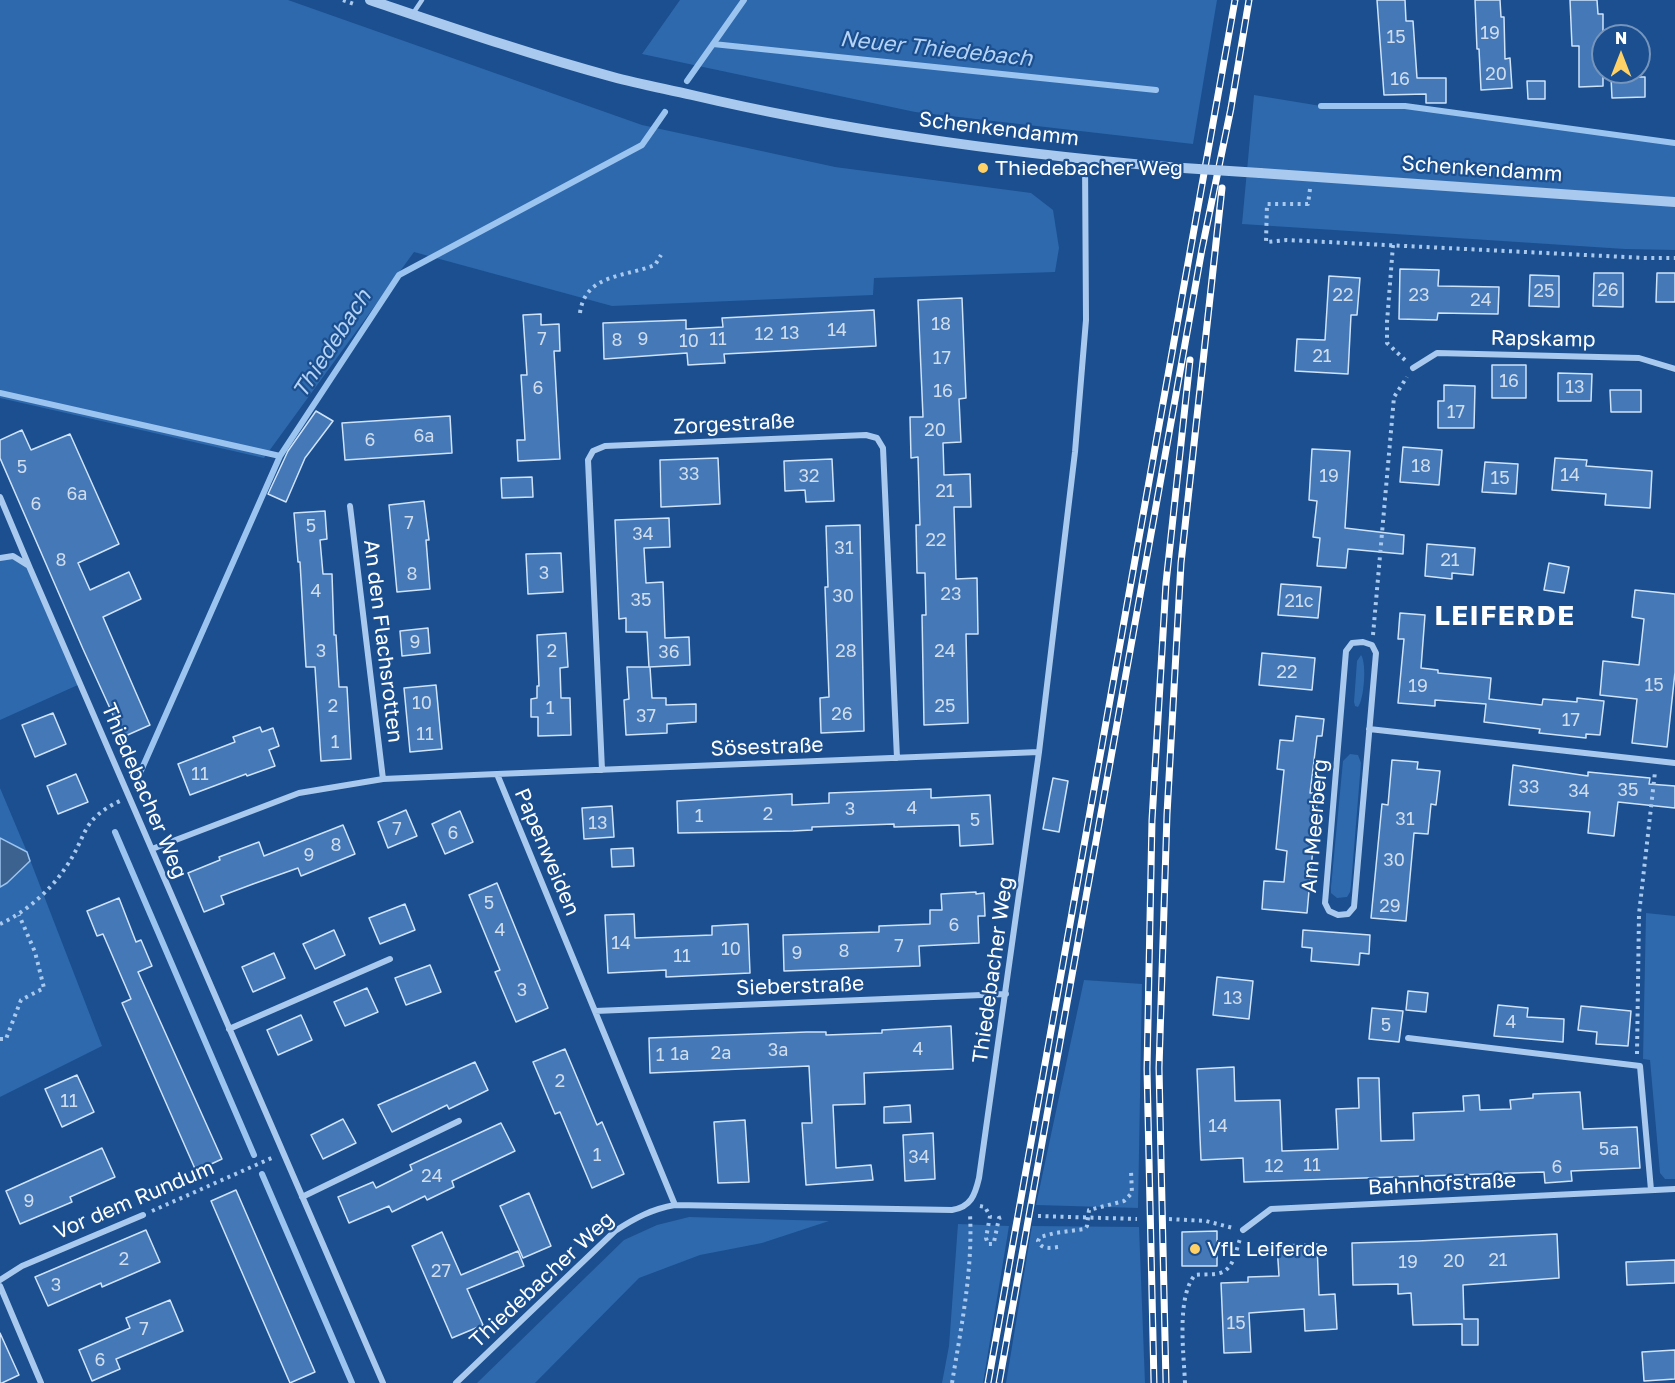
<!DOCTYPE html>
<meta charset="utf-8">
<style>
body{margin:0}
#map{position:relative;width:1675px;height:1383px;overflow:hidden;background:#1b4f8f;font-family:"Golos Text",sans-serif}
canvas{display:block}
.north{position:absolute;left:1591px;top:24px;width:60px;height:60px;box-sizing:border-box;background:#1b4f8f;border:2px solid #7695bc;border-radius:50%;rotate:0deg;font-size:16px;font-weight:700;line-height:24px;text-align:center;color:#fff}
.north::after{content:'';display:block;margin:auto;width:21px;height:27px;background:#ffd166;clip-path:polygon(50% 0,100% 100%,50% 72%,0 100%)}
</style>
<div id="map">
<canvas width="1675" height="1383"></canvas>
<div class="north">N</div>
</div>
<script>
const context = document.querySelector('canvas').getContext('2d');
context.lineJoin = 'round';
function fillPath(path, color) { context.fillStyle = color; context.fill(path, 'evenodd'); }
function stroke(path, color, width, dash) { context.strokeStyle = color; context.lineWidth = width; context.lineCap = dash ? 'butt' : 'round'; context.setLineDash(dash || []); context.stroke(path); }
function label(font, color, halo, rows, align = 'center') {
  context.font = font + ' "Golos Text",sans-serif'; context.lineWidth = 4.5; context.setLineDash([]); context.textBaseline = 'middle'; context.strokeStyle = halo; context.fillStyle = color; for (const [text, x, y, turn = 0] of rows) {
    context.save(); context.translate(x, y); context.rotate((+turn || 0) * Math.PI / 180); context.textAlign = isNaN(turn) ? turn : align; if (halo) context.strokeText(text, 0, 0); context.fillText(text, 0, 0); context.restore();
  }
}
fillPath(new Path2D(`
 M 0,0 L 288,0 L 642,125 L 835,167 L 1031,193 L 1053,210 L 1059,248 L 1055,272 L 874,278 L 873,295 L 612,306 L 414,252 L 264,458 L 0,398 Z
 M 680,0 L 1217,0 L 1193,144 L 915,112 L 642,54 Z
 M 1254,95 L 1321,106 L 1405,106 L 1675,141 L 1675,250 L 1625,249 L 1242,224 Z
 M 13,556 L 29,566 L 80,684 L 0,720 L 0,558 Z
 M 1361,655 C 1367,663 1364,700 1358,707 L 1355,706 L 1354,702 L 1357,661 Z
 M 1350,754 L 1358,755 L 1361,763 L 1351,885 L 1350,892 L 1347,897 L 1337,898 L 1331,893 L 1331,887 L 1343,761 Z
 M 0,788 L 27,852 L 102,1046 L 0,1097 L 0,886 L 27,852 L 0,837 Z
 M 1646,913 L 1675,916 L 1675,1179 L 1665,1179 L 1660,1173 L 1650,1060 L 1643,1059 Z
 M 1084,980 L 1142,984 L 1138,1208 L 1036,1205 Z
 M 689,1217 L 829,1221 L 762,1243 L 700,1255 L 639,1278 L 535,1383 L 477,1383 L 624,1240 L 657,1225 Z
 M 958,1224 L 1009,1226 L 983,1383 L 942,1383 L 949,1346 Z
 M 1032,1226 L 1139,1227 L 1145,1383 L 1006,1383 Z`), '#2e69ad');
const water = new Path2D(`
 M 0,838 L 27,852 L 30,861 L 7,883 L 0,887 Z`);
fillPath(water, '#3c6290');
stroke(water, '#9cc4f0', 1.5);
stroke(new Path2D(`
 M 713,44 L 1156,90
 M 687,81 L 744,0
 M 1321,106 L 1405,106 L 1675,143
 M 0,393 L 280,456 L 399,275 L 642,145 L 665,112
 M 140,773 L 280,456
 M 115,832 L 254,1155
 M 262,1174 L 352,1383`), '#9cc4f0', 6);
const building = new Path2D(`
 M 1377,0 L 1405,0 L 1406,21 L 1413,21 L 1417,78 L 1446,78 L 1446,103 L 1426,103 L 1426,94 L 1384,95 Z
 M 1475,0 L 1500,0 L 1501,17 L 1504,17 L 1505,59 L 1510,58 L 1512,88 L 1481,90 L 1479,49 L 1477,49 Z
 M 1570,0 L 1597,0 L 1598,14 L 1603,14 L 1603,86 L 1579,87 L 1579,46 L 1572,46 Z
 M 1611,77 L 1645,77 L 1645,97 L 1612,98 Z
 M 1527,81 L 1545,81 L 1545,99 L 1528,99 Z
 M 1400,269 L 1439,270 L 1438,286 L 1499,287 L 1498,314 L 1438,313 L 1437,320 L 1399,319 Z
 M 1594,273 L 1623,273 L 1623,307 L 1593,306 Z
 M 1657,273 L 1675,273 L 1675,302 L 1656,302 Z
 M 1530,275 L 1559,276 L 1559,307 L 1529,306 Z
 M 1329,276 L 1360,278 L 1357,315 L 1351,315 L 1348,374 L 1295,371 L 1297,339 L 1325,340 Z
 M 962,298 L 966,398 L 959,399 L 961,442 L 943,443 L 944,475 L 970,474 L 971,507 L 954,507 L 956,579 L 977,578 L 978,634 L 966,634 L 968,723 L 924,725 L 922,615 L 926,615 L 925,573 L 917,573 L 916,525 L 920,525 L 918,457 L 911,458 L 910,417 L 923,417 L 918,300 Z
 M 874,310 L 876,346 L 724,354 L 725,363 L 705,364 L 688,365 L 687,353 L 604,359 L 603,323 L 686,320 L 686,329 L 723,327 L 722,318 Z
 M 541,314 L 541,325 L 559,324 L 560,351 L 554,351 L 560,459 L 518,461 L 517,440 L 525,440 L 521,375 L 527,375 L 523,315 Z
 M 1492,365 L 1526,365 L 1526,398 L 1492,398 Z
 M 1558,373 L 1592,374 L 1591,401 L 1558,401 Z
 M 1444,385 L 1475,386 L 1474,428 L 1438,428 L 1438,401 L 1444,401 Z
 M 1610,390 L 1641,390 L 1641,412 L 1611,412 Z
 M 316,411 L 333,421 L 305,458 L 286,502 L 268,494 L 288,451 Z
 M 450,416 L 452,453 L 345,460 L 342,423 Z
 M 22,430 L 31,450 L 70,434 L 119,544 L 78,563 L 90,590 L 129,572 L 141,599 L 103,617 L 150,725 L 123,737 L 83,649 L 0,458 L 0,440 Z
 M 1403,447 L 1442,450 L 1439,485 L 1400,482 Z
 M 1312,449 L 1350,451 L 1345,528 L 1404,535 L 1403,554 L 1348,549 L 1346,568 L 1317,566 L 1320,538 L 1313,537 L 1317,501 L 1309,500 Z
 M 718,458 L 720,504 L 661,507 L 660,460 Z
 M 1555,458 L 1587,460 L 1586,466 L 1652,471 L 1650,508 L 1605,505 L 1606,494 L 1552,490 Z
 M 832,459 L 834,501 L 806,502 L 805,490 L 785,491 L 784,461 Z
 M 1485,462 L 1518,464 L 1516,494 L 1482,492 Z
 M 532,477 L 533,497 L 502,498 L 501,478 Z
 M 424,501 L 429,540 L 426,540 L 430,589 L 397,592 L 389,505 Z
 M 325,511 L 327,539 L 320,540 L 323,574 L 332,574 L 334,635 L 336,635 L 339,687 L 347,687 L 351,759 L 321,761 L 315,667 L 306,667 L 300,562 L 298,562 L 294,513 Z
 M 669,518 L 670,547 L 644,548 L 646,583 L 663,582 L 665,638 L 689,637 L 690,665 L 649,667 L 647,632 L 626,632 L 626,618 L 619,619 L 615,520 Z
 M 860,525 L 864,731 L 821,733 L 820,698 L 829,697 L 825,587 L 828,587 L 826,526 Z
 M 1427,544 L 1475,548 L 1473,575 L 1452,573 L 1452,579 L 1425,576 Z
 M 561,553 L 563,592 L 528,594 L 526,554 Z
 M 1549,563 L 1569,567 L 1564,593 L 1544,590 Z
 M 1281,584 L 1321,587 L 1318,618 L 1278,615 Z
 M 1635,590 L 1675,594 L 1675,672 L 1667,747 L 1632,743 L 1637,699 L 1600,695 L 1603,661 L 1639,665 L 1644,619 L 1632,617 Z
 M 1400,613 L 1425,615 L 1421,668 L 1438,670 L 1438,673 L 1491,678 L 1489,699 L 1542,705 L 1543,699 L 1577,702 L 1577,698 L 1604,701 L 1600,735 L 1586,734 L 1586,738 L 1539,733 L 1540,729 L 1484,722 L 1486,704 L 1435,700 L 1435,706 L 1398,703 L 1404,639 L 1398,639 Z
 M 428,628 L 430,653 L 402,656 L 400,631 Z
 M 566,633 L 568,667 L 560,668 L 561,698 L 570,698 L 571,735 L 538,736 L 538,717 L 531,717 L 531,699 L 537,698 L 537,686 L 539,686 L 537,635 Z
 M 1262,653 L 1315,658 L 1312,690 L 1259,685 Z
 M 627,667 L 650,667 L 652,698 L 666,698 L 666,705 L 696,704 L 696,722 L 667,724 L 667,733 L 626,735 L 624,700 L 629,699 Z
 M 436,685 L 442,749 L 410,752 L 404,688 Z
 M 53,713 L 66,744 L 35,757 L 22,725 Z
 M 1296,716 L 1324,719 L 1322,736 L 1317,736 L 1310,793 L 1318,793 L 1307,913 L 1262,909 L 1264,881 L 1284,882 L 1287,851 L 1276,849 L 1284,770 L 1277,769 L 1280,740 L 1293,741 Z
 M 260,727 L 262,732 L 273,728 L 279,746 L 269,750 L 275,766 L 247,776 L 246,774 L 190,795 L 178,764 L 235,742 L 233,737 Z
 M 1392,760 L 1418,762 L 1417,769 L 1440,771 L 1436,805 L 1431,804 L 1428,834 L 1414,833 L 1406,921 L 1371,918 L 1382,804 L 1388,805 Z
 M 1513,765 L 1588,776 L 1588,772 L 1650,778 L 1649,784 L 1675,786 L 1675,808 L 1618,802 L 1614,836 L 1588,833 L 1590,812 L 1509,805 Z
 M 76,774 L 88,802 L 58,814 L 47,786 Z
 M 1053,778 L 1068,781 L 1059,832 L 1043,829 Z
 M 931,789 L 931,798 L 990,795 L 993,844 L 960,846 L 959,825 L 894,827 L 894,824 L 812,827 L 812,830 L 793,831 L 678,833 L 677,801 L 792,794 L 792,805 L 829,803 L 829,793 Z
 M 612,806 L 614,837 L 584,839 L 582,808 Z
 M 406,810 L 417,836 L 388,848 L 378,822 Z
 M 460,811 L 473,842 L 445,854 L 432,824 Z
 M 343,825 L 355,854 L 301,876 L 298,868 L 253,884 L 221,896 L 224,904 L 204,912 L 188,873 L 220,860 L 219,857 L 259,842 L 264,856 Z
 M 633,848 L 634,866 L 612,867 L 611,849 Z
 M 497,883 L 548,1008 L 516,1022 L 495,972 L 500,970 L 469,895 Z
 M 976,892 L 976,894 L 984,893 L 985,916 L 978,916 L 979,943 L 919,946 L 920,966 L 784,971 L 783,935 L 879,932 L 879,926 L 930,924 L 930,910 L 942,910 L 941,894 Z
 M 119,898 L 136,942 L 141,940 L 152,966 L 138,972 L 222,1159 L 196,1171 L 122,1003 L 131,999 L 103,934 L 97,936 L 87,911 Z
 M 405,904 L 415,930 L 380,944 L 369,918 Z
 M 634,914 L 635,938 L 712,935 L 712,926 L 748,924 L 750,973 L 666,977 L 666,970 L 608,973 L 605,915 Z
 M 334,930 L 345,955 L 315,969 L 303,944 Z
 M 1303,930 L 1370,935 L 1369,954 L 1360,953 L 1359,965 L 1311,961 L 1312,948 L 1302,947 Z
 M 274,953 L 285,978 L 253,992 L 242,967 Z
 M 430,965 L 441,992 L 406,1005 L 395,978 Z
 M 1217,977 L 1253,981 L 1249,1019 L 1213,1015 Z
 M 367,988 L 378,1012 L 345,1026 L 334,1002 Z
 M 1408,991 L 1428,993 L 1426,1012 L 1406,1010 Z
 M 1498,1005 L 1528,1008 L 1527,1017 L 1564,1019 L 1563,1042 L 1494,1036 Z
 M 1581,1006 L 1631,1011 L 1628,1046 L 1596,1044 L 1597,1032 L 1578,1030 Z
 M 1372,1008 L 1403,1011 L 1399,1042 L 1369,1039 Z
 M 301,1015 L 312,1040 L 278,1055 L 267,1030 Z
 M 951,1026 L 953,1069 L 864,1073 L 865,1104 L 833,1105 L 836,1168 L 871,1165 L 873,1180 L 806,1185 L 802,1123 L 812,1123 L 809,1066 L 650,1073 L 649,1038 L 807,1032 L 826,1032 L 826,1035 L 882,1033 L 882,1030 Z
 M 565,1049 L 597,1125 L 602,1122 L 624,1174 L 592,1188 L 560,1112 L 555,1114 L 533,1062 Z
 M 475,1062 L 488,1090 L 449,1109 L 447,1105 L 392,1132 L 378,1105 Z
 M 1234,1067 L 1235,1101 L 1280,1100 L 1282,1151 L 1338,1149 L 1336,1109 L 1359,1108 L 1358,1078 L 1379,1078 L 1381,1141 L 1414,1140 L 1413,1113 L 1464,1111 L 1463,1096 L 1479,1095 L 1480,1110 L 1511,1109 L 1510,1100 L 1533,1098 L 1533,1094 L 1580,1092 L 1583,1129 L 1637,1127 L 1640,1168 L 1571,1171 L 1572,1181 L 1545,1183 L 1544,1172 L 1244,1182 L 1243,1158 L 1201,1160 L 1197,1069 Z
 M 77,1075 L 94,1112 L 62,1127 L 45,1089 Z
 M 910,1105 L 911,1122 L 884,1123 L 884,1107 Z
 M 343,1119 L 356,1143 L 323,1159 L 311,1135 Z
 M 745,1120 L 749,1182 L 718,1183 L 714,1122 Z
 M 501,1123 L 515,1151 L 452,1181 L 454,1187 L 427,1200 L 425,1196 L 392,1212 L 389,1206 L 349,1223 L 338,1197 L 373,1182 L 376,1188 L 412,1170 L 410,1165 Z
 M 933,1133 L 935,1179 L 905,1181 L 903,1135 Z
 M 102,1148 L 115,1177 L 70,1197 L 72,1202 L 20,1224 L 6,1191 Z
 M 236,1190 L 315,1372 L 290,1383 L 211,1201 Z
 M 529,1193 L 551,1246 L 523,1258 L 500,1206 Z
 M 146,1230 L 160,1262 L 102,1287 L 101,1283 L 48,1306 L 35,1277 Z
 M 1217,1231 L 1217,1266 L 1182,1266 L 1182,1232 Z
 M 442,1232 L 461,1275 L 518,1251 L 524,1266 L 467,1289 L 483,1325 L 452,1338 L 412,1246 Z
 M 1557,1234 L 1559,1278 L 1463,1285 L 1464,1319 L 1478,1319 L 1478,1345 L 1462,1345 L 1462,1324 L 1413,1325 L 1411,1293 L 1398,1294 L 1398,1284 L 1353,1285 L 1352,1243 L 1418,1241 Z
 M 1317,1244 L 1319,1295 L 1335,1294 L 1337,1329 L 1305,1331 L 1304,1309 L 1249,1313 L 1251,1352 L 1224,1353 L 1221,1283 L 1248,1282 L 1248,1277 L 1279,1276 L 1277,1245 Z
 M 1675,1260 L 1675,1283 L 1627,1285 L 1626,1262 Z
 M 170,1300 L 183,1331 L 116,1359 L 120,1369 L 92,1381 L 79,1350 L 130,1328 L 126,1318 Z
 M 0,1333 L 19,1375 L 2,1383 L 0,1383 Z
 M 1675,1350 L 1675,1379 L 1644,1381 L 1642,1352 Z`);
fillPath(building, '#4478b7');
stroke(building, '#cfe3fa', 1.5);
stroke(new Path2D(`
 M 343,0 L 357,5
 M 1310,189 L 1308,204 L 1267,204 L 1266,242 L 1287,240 L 1645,258 L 1675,258
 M 1393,245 L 1387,322 L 1387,343 L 1405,360
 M 580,313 C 585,274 625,277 655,265 L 661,255
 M 1373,635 L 1394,397 L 1407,377
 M 0,924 C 26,912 50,891 66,867 C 88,835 80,820 120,801
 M 0,1039 L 6,1039 L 21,1000 L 44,988 L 35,952 L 19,915
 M 1637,1054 L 1639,914 L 1655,772
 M 980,1206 L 985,1207 L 990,1216 L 986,1238 L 988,1244 L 993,1244 L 994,1242 L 999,1218 L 1005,1216
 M 152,1211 L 274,1157
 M 1038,1216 L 1137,1219
 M 1169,1219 L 1206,1221 L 1233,1228
 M 1058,1247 C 1050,1248 1042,1250 1038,1241 L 1040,1237 L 1055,1233 L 1085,1229 L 1087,1226 L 1089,1210 L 1124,1201 L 1132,1193 L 1131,1171
 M 952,1383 C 961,1328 973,1270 970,1214
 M 1185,1383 C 1184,1355 1176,1297 1195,1275 C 1203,1274 1212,1275 1220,1273 C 1234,1269 1236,1250 1240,1239`), '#a9c9ee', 4, [3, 4.5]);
stroke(new Path2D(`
 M 412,15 L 422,0`), '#a9c9ee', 4.5);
stroke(new Path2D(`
 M 1413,368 L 1437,353 L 1639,358 L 1675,369
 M 0,497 L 29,566
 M 350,506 L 383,779
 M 0,558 L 13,556 L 29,566 L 383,1383
 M 1363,642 L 1372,645 L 1376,653 L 1354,907 L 1348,914 L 1338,915 L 1329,911 L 1325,903 L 1346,651 L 1352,643 Z
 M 1369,729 L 1675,763
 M 602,770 L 588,460 L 593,451 L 605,446 L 866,435 L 877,438 L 883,448 L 897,758
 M 497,774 L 1039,752
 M 152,849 L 299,793 L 383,779 L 497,774 L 675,1205
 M 595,1011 L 1006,994
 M 229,1029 L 390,959
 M 1408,1038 L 1640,1066 L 1651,1190
 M 302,1197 L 459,1121
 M 1243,1230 L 1271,1209 L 1675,1189
 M 0,1280 L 22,1266 L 143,1215
 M 0,1286 L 41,1383
 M 456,1383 L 615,1231 C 635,1218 652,1209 675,1205 L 952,1210 C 971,1207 975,1195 979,1178 L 1039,752 L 1075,452 L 1086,320 L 1085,160`), '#a9c9ee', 6);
stroke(new Path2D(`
 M 370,0 C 450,27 531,55 613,77 C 639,84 666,89 692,95 C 849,132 1008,153 1168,167
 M 1260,173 L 1675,202`), '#a9c9ee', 10);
const rail = new Path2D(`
 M 988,1383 L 1235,0
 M 999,1383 L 1202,249 L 1231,108 L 1249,0
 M 1154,1383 L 1147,1069 L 1152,820 L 1166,583 L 1190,360
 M 1166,1383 L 1159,1068 L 1167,814 L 1181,563 L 1222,188`);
stroke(rail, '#fff', 7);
stroke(rail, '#1b4f8f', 4.5, [14]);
stroke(new Path2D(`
 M 1168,167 L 1260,173`), '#a9c9ee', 10);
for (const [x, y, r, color] of [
 [983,168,6,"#ffd166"],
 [1195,1249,6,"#ffd166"]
]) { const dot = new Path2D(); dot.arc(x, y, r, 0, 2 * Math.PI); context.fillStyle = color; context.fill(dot); stroke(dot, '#1b4f8f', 2); }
label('18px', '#d0dded', null, [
 ["19",1490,33],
 ["15",1396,37],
 ["20",1496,74],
 ["16",1400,79],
 ["26",1608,290],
 ["25",1544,291],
 ["22",1343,295],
 ["23",1419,295],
 ["24",1481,300],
 ["18",941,324],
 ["14",837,330],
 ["13",790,333],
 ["12",764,334],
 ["7",542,339],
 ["9",643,339],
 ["11",718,339],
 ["8",617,340],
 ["10",689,341],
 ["21",1322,356],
 ["17",942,358],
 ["16",1509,381],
 ["13",1575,387],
 ["6",538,388],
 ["16",943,391],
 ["17",1456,412],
 ["20",935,430],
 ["6a",424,436],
 ["6",370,440],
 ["18",1421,466],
 ["5",22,467],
 ["33",689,474],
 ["14",1570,475],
 ["32",809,476],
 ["19",1329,476],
 ["15",1500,478],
 ["21",945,491],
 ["6a",77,494],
 ["6",36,504],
 ["7",409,523],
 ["5",311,526],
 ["34",643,534],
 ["22",936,540],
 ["31",844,548],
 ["8",61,560],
 ["21",1450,560],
 ["3",544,573],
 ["8",412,574],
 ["4",316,591],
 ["23",951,594],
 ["30",843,596],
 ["35",641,600],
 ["21c",1299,601],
 ["9",415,642],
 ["3",321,651],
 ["2",552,651],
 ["28",846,651],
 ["24",945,651],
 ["36",669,652],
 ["22",1287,672],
 ["15",1654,685],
 ["19",1418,686],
 ["10",422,703],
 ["2",333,706],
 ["25",945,706],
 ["1",550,708],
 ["26",842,714],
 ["37",646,716],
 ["17",1571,720],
 ["11",425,734],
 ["1",335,742],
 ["11",200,774],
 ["33",1529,787],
 ["35",1628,790],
 ["34",1579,791],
 ["4",912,808],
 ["3",850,809],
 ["2",768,814],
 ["1",699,816],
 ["31",1405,819],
 ["5",975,820],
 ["13",598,823],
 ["7",397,829],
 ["6",453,833],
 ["8",336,845],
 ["9",309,855],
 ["30",1394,860],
 ["5",489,903],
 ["29",1390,906],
 ["6",954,925],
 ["4",500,930],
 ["14",621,943],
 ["7",899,946],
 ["10",731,949],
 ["8",844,951],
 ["9",797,953],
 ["11",682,956],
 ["3",522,990],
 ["13",1233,998],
 ["4",1511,1022],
 ["5",1386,1025],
 ["4",918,1049],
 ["3a",778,1050],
 ["2a",721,1053],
 ["1a",680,1054],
 ["1",660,1055],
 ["2",560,1081],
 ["11",69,1101],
 ["14",1218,1126],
 ["5a",1609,1149],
 ["1",597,1155],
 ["34",919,1157],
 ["11",1312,1165],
 ["12",1274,1166],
 ["6",1557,1167],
 ["24",432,1176],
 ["9",29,1201],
 ["2",124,1259],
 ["21",1498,1260],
 ["20",1454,1261],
 ["19",1408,1262],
 ["27",441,1271],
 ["3",56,1285],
 ["15",1236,1323],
 ["7",144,1329],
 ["6",100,1360]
]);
label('21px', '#fff', '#1b4f8f', [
 ["Schenkendamm",999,129,7],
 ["Schenkendamm",1482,169,4],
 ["Rapskamp",1543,339,1],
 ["Zorgestraße",734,424,-3],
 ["An den Flachsrotten",383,641,83],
 ["Sösestraße",767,747,-2],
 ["Thiedebacher Weg",144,791,67],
 ["Am Meerberg",1315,826,-85],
 ["Papenweiden",547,852,67],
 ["Thiedebacher Weg",993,970,-82],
 ["Sieberstraße",800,986,-2],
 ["Bahnhofstraße",1442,1184,-3],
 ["Vor dem Rundum",134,1200,-23],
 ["Thiedebacher Weg",542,1280,-43]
]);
label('21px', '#fff', '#1b4f8f', [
 ["Thiedebacher Weg",995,168],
 ["VfL Leiferde",1207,1249]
], 'left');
label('italic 22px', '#b5d3f5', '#1b4f8f', [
 ["Neuer Thiedebach",936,49,6],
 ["Thiedebach",332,344,-57]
]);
context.letterSpacing = '1.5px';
label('bold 27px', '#fff', '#1b4f8f', [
 ["LEIFERDE",1505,616]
]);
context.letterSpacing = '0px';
</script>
